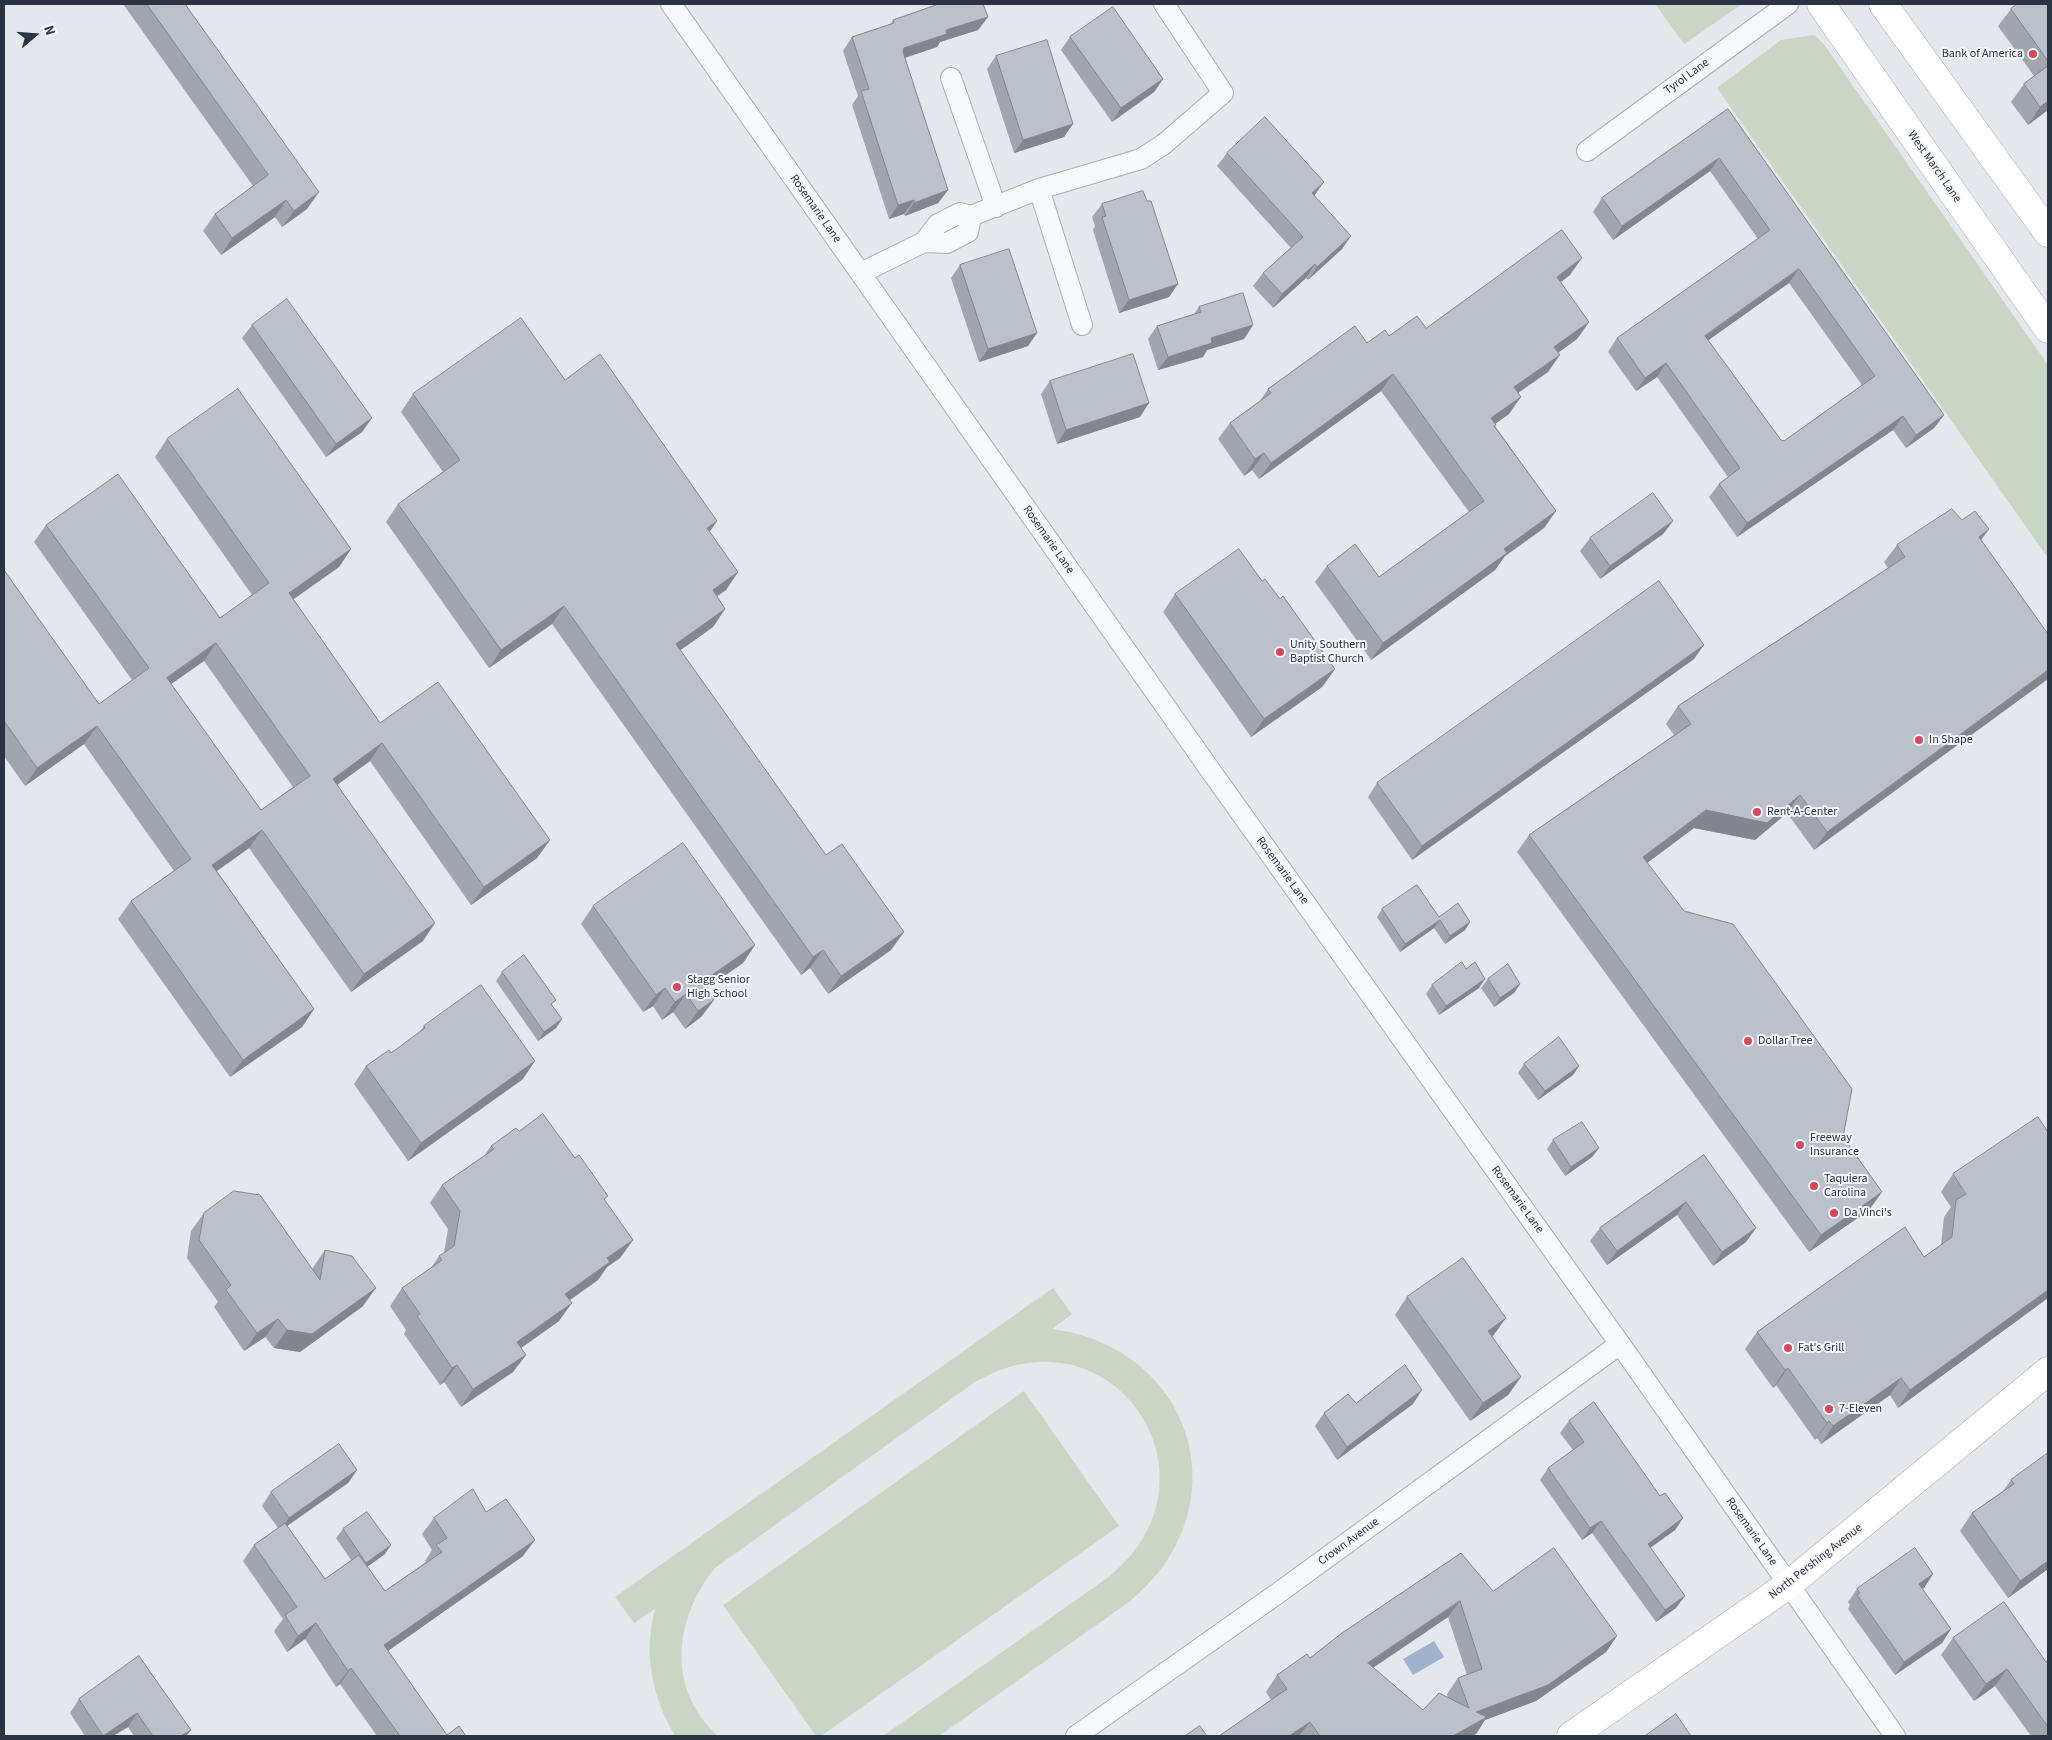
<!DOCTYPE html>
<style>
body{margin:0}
#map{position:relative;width:2052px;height:1740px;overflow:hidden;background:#e4e7ec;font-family:"Source Sans 3",sans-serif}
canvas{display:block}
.frame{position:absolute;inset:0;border:5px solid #2b3445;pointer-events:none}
.north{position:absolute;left:10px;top:10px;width:50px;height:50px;-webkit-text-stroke:4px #f4f6f9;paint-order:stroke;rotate:72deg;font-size:14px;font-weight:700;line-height:20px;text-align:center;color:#2b3445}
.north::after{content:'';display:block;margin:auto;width:18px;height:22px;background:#2b3445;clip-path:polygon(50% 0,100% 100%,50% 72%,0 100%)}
</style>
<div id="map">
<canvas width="2052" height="1740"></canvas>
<div class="frame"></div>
<div class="north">N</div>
</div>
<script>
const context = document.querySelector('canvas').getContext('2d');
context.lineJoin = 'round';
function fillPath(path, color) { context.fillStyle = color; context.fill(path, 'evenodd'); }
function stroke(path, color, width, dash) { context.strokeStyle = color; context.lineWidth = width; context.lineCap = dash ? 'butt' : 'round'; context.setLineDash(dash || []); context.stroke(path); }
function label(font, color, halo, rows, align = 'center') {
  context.font = font + ' "Source Sans 3",sans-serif'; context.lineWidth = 4; context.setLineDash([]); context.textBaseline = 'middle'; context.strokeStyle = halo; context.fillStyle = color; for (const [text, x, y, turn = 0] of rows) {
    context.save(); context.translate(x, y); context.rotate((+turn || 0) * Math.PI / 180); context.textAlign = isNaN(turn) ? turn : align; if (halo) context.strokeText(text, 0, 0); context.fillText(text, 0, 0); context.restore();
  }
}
fillPath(new Path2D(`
 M 1655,4 L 1742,4 L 1684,44 Z
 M 1814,35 L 1823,43 L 2048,365 L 2048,558 L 1717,88 L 1781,40 Z
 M 1053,1288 L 1072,1314 L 1052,1329 C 1196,1348 1243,1510 1129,1602 L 939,1736 L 883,1736 L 1110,1576 C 1231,1477 1111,1302 975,1382 L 715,1568 C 674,1618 666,1689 718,1736 L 675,1736 C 652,1696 643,1655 655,1609 L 634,1623 L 615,1597 Z
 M 1024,1391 L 1119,1526 L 821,1736 L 816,1736 L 723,1605 Z`), '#c9d6c5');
fillPath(new Path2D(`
 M 1434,1641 L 1444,1657 L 1413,1675 L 1403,1659 Z`), '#9fb4cc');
const minor = new Path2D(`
 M 671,4 L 1213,774 L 1620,1344 L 1895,1736
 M 951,78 L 996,207
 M 1587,151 L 1788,4
 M 1039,189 L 1082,325
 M 924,242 L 947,243 L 968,232 L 971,216
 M 861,273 L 924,242 L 938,224 L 960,213 L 971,216 L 1039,189 L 1141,159 L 1164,144 L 1223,93 L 1164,4
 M 1076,1736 L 1281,1591 L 1620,1344`);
const secondary = new Path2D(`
 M 1571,1736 L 1788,1585 L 2048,1371`);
const primary = new Path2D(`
 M 1821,4 L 2048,329
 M 1883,4 L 2048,233`);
stroke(minor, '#a9aeb7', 22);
stroke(secondary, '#a9aeb7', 29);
stroke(primary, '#a3abb8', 29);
stroke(minor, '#f7f8fa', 20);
stroke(secondary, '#fff', 28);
stroke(primary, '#fff', 28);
fillPath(new Path2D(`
 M 123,4 L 185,4 L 307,209 L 282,227 L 275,217 L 221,255 L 203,231 L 215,214 L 253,186 Z
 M 935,4 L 983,4 L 988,17 L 978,30 L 940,42 L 937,47 L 905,58 L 948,190 L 938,203 L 905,216 L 904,214 L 889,219 L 852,105 L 858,96 L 843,51 L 852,37 L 890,25 L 893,20 L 933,6 Z
 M 2048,4 L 2048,110 L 2028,125 L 2011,102 L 2024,84 L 2034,76 L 1998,26 L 2011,9 Z
 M 1070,37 L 1163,79 L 1154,92 L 1112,122 L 1061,50 Z
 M 996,56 L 1073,124 L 1064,137 L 1014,153 L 987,69 Z
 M 1728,109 L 1944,415 L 1934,428 L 1906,448 L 1893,430 L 1737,537 L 1709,497 L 1719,484 L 1728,477 L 1657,377 L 1636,391 L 1608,352 L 1617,338 L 1758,239 L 1710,171 L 1613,240 L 1593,212 L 1602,198 ZM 1789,283 L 1862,385 L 1784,441 L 1781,440 L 1708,340 Z
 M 1227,153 L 1314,196 L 1351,236 L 1342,249 L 1308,280 L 1306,278 L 1273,308 L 1253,286 L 1263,273 L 1291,248 L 1217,166 Z
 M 1102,204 L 1169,297 L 1119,313 L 1093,230 L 1095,226 L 1092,217 Z
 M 960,265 L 1037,333 L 1028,346 L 979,362 L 951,278 Z
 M 1570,275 L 1560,282 L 1589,322 L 1577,339 L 1558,353 L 1548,372 L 1518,393 L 1509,414 L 1495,424 L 1495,426 L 1556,511 L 1544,528 L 1505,556 L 1495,570 L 1371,660 L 1315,582 L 1327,566 L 1379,577 L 1469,512 L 1381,391 L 1259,479 L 1252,470 L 1244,476 L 1218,439 L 1230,423 L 1260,401 L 1268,389 L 1367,343 L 1389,336 L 1426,328 Z
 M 1199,307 L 1253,325 L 1244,339 L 1207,350 L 1203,357 L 1158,370 L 1148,339 L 1157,326 L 1194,314 Z
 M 252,325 L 372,418 L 362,432 L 326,457 L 242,338 Z
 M 565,380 L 709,532 L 738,572 L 726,590 L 717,596 L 725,609 L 713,627 L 680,650 L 891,950 L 828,994 L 810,968 L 801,975 L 552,624 L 489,668 L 386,522 L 398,504 L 443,472 L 401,412 L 413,394 Z
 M 1050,381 L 1140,417 L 1057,444 L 1041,394 Z
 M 167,439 L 351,549 L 339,567 L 293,599 L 380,723 L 550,840 L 537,858 L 471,905 L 370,761 L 337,785 L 423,941 L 351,992 L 249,848 L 217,871 L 314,1009 L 302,1027 L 230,1077 L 118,919 L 131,901 L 174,871 L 84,744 L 25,786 L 4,756 L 4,570 L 99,704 L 132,680 L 34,542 L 46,525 L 220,618 L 252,595 L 155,457 ZM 204,661 L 293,787 L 261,810 L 171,684 Z
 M 1962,520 L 1989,529 L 1981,540 L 2048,634 L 1814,850 L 1787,813 L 1755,840 L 1694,828 L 1647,863 L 1843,1137 L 1882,1192 L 1869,1210 L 1809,1252 L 1517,852 L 1529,835 L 1674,735 L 1666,724 L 1678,706 L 1888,568 L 1884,562 L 1897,545 Z
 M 1673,521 L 1663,534 L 1600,579 L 1580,551 L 1590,538 Z
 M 1262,581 L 1280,599 L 1335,669 L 1322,687 L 1251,737 L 1163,612 L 1175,594 Z
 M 1694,659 L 1412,860 L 1368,797 L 1377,783 Z
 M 593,906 L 755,945 L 743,963 L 706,989 L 714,1000 L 701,1017 L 685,1029 L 673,1012 L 662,1020 L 653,1006 L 643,1012 L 581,924 Z
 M 1382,909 L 1439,917 L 1470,922 L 1465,930 L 1445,944 L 1434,928 L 1400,952 L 1377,917 Z
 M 1466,969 L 1485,979 L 1479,988 L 1439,1015 L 1426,994 L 1432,985 Z
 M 502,972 L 552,1005 L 562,1019 L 556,1028 L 538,1041 L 496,981 Z
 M 1488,979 L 1520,984 L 1514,993 L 1494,1007 L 1481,988 Z
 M 424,1026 L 523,1079 L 408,1161 L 354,1084 L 366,1066 L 391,1053 L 418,1034 Z
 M 1524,1064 L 1579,1066 L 1573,1075 L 1538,1100 L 1518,1073 Z
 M 519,1131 L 605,1201 L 633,1240 L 620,1258 L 607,1267 L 598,1280 L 570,1300 L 559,1321 L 521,1348 L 526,1355 L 513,1372 L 461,1407 L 444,1382 L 440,1385 L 404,1334 L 406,1330 L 390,1306 L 402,1288 L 431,1268 L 439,1256 L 444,1253 L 448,1229 L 430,1203 L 442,1185 L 484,1156 L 491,1146 Z
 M 1553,1140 L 1599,1148 L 1592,1157 L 1565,1176 L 1547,1149 Z
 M 1704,1155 L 1746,1242 L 1713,1266 L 1677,1215 L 1607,1265 L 1590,1241 L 1600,1228 Z
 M 1953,1174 L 2048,1298 L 1898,1408 L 1890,1395 L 1821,1444 L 1817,1438 L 1815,1440 L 1776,1385 L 1773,1388 L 1745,1349 L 1757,1332 L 1924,1257 L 1941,1245 L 1944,1217 L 1951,1207 L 1941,1192 Z
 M 204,1213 L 312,1269 L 325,1250 L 363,1306 L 300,1352 L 274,1348 L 265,1337 L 244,1351 L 214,1307 L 218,1302 L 187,1258 L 191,1231 Z
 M 1407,1297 L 1493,1336 L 1492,1337 L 1521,1377 L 1508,1395 L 1470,1421 L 1395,1315 Z
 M 1356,1403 L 1413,1404 L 1337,1460 L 1315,1426 L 1324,1413 Z
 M 1569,1421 L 1660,1496 L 1683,1518 L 1675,1530 L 1650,1548 L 1676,1608 L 1656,1622 L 1592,1533 L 1582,1540 L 1540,1480 L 1548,1468 L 1573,1450 L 1560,1433 Z
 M 2048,1454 L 2048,1569 L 2008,1598 L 1960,1531 L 1972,1513 L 2003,1491 L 2011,1480 Z
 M 357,1470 L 348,1483 L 287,1526 L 325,1579 L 351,1560 L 336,1538 L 343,1529 L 385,1554 L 367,1567 L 385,1591 L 426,1562 L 425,1561 L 432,1550 L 422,1534 L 434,1518 L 486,1512 L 523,1556 L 388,1651 L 447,1735 L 466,1736 L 377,1736 L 340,1684 L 336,1687 L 305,1639 L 287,1652 L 274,1631 L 283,1619 L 243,1561 L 254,1545 L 278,1528 L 262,1506 L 271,1492 Z
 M 1933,1574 L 1924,1588 L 1922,1589 L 1951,1629 L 1942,1643 L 1895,1675 L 1848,1609 L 1850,1605 L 1848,1602 L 1857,1589 Z
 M 1493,1591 L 1617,1636 L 1606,1652 L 1536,1701 L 1485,1720 L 1476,1734 L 1471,1736 L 1219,1736 L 1271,1700 L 1266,1692 L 1277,1675 L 1310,1658 L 1342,1633 ZM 1448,1617 L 1467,1675 L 1458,1678 L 1447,1694 L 1448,1698 L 1423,1710 L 1373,1668 Z
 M 1953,1638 L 2046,1662 L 2048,1661 L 2048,1736 L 2031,1736 L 1995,1686 L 1974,1701 L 1941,1655 Z
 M 139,1656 L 191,1730 L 186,1736 L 134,1736 L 128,1727 L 113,1736 L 85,1736 L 70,1713 L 79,1699 Z`), '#a1a5ae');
fillPath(new Path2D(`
 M 988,17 L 978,30 L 940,42 L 937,47 L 895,61 L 904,48 L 946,30 Z
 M 1163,79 L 1154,92 L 1112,122 L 1121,108 Z
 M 2048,101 L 2048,110 L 2028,125 L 2040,107 Z
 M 1073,124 L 1064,137 L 1014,153 L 1023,140 Z
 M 1719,158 L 1710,171 L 1613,240 L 1622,226 Z
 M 1324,182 L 1314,196 L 1312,193 Z
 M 948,190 L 938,203 L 905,216 L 914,203 Z
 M 319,192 L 307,209 L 282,227 L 294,211 Z
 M 286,200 L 275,217 L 221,255 L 232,238 Z
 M 914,200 L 904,214 L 889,219 L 898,205 Z
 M 1351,236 L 1342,249 L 1308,280 L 1317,267 Z
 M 1582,258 L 1570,275 L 1545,294 L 1557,277 Z
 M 1315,264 L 1306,278 L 1273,308 L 1282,294 Z
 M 1799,269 L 1789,283 L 1696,349 L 1705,336 Z
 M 1178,284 L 1169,297 L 1119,313 L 1129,300 Z
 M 1589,322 L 1577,339 L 1542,364 L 1554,347 Z
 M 1253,325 L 1244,339 L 1207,350 L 1203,357 L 1158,370 L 1168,357 L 1211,338 Z
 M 1037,333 L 1028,346 L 979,362 L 988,349 Z
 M 1560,355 L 1548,372 L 1502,404 L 1514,387 Z
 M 1666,363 L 1657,377 L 1636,391 L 1645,378 Z
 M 1393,374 L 1381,391 L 1259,479 L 1271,463 Z
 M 1521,397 L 1509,414 L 1479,435 L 1491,418 Z
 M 1149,403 L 1140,417 L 1057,444 L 1066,430 Z
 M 1944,415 L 1934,428 L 1906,448 L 1916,435 Z
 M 1903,416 L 1893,430 L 1737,537 L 1747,523 Z
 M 372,418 L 362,432 L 326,457 L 336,444 Z
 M 1264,453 L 1252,470 L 1244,476 L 1255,459 Z
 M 1556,511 L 1544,528 L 1505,556 L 1495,570 L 1371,660 L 1383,643 L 1504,549 Z
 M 717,521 L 705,539 L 707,528 Z
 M 1673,521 L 1663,534 L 1600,579 L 1610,566 Z
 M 1989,529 L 1976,546 L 1979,537 Z
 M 351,549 L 339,567 L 277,611 L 289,593 Z
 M 738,572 L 726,590 L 700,608 L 713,590 Z
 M 564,606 L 552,624 L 489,668 L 501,650 Z
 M 725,609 L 713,627 L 664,662 L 676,644 Z
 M 216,643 L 204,661 L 154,696 L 167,678 Z
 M 1704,645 L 1694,659 L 1412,860 L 1422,846 Z
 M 1335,669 L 1322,687 L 1251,737 L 1264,719 Z
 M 2048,670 L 2048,679 L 1814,850 L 1827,832 Z
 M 97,726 L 84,744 L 25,786 L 37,768 Z
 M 382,743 L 370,761 L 320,797 L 333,779 Z
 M 1800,795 L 1787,813 L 1755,840 L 1694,828 L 1631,875 L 1643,857 L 1706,810 Z
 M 262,830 L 249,848 L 200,883 L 212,865 Z
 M 550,840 L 537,858 L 471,905 L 484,887 Z
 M 1440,920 L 1434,928 L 1400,952 L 1405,944 Z
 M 1470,922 L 1465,930 L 1445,944 L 1450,936 Z
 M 435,923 L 423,941 L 351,992 L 364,974 Z
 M 904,932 L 891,950 L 828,994 L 841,976 Z
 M 755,945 L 743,963 L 689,1000 L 702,982 Z
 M 823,950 L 810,968 L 801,975 L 813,957 Z
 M 1485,979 L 1479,988 L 1439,1015 L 1446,1006 Z
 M 1520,984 L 1514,993 L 1494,1007 L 1500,998 Z
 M 665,988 L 653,1006 L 643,1012 L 656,995 Z
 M 686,994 L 673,1012 L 662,1020 L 675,1002 Z
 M 714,1000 L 701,1017 L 685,1029 L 698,1011 Z
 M 314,1009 L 302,1027 L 230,1077 L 243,1060 Z
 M 562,1019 L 556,1028 L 538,1041 L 544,1032 Z
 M 535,1061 L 523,1079 L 408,1161 L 421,1143 Z
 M 1579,1066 L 1573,1075 L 1538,1100 L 1545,1091 Z
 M 1599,1148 L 1592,1157 L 1565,1176 L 1571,1167 Z
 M 1882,1192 L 1869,1210 L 1809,1252 L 1821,1235 Z
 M 1686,1202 L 1677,1215 L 1607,1265 L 1617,1251 Z
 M 1756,1228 L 1746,1242 L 1713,1266 L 1722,1252 Z
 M 633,1240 L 620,1258 L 607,1267 L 598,1280 L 553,1312 L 565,1294 L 607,1258 Z
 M 376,1288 L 363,1306 L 300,1352 L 274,1348 L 287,1330 Z
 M 2048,1290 L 2048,1298 L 1898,1408 L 1910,1390 Z
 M 572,1303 L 559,1321 L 504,1360 L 517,1342 Z
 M 1506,1318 L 1493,1336 L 1475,1349 L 1488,1331 Z
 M 278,1319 L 265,1337 L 244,1351 L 257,1333 Z
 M 526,1355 L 513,1372 L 461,1407 L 473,1389 Z
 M 457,1365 L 444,1382 L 440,1385 L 452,1368 Z
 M 1788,1368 L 1776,1385 L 1773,1388 L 1785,1370 Z
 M 1521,1377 L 1508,1395 L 1470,1421 L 1483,1403 Z
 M 1901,1378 L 1890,1395 L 1821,1444 L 1833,1426 Z
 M 1422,1390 L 1413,1404 L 1337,1460 L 1347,1447 Z
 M 1829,1421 L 1817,1438 L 1815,1440 L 1827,1423 Z
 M 357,1470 L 348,1483 L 280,1531 L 289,1518 Z
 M 1683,1518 L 1675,1530 L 1639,1556 L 1648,1544 Z
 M 1601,1521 L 1592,1533 L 1582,1540 L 1590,1528 Z
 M 535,1540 L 523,1556 L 372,1662 L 384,1645 Z
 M 391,1545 L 385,1554 L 360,1572 L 366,1563 Z
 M 2048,1561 L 2048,1569 L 2008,1598 L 2020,1581 Z
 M 1933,1574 L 1924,1588 L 1910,1598 L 1919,1584 Z
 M 1685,1596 L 1676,1608 L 1656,1622 L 1665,1610 Z
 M 1460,1601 L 1448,1617 L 1356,1679 L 1368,1663 Z
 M 316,1623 L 305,1639 L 287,1652 L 298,1636 Z
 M 1951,1629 L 1942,1643 L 1895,1675 L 1904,1662 Z
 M 1617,1636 L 1606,1652 L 1536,1701 L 1485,1720 L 1476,1734 L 1471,1736 L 1453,1736 L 1476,1712 Z
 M 351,1668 L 340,1684 L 336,1687 L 348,1671 Z
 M 2007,1669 L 1995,1686 L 1974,1701 L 1986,1684 Z
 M 137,1713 L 128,1727 L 113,1736 L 103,1736 Z
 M 1310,1722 L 1299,1736 L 1289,1736 Z
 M 191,1730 L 186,1736 L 181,1736 Z`), '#83868d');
const building = new Path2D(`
 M 147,4 L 185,4 L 319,192 L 294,211 L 286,200 L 232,238 L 215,214 L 268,175 Z
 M 936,4 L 983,4 L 988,17 L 946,30 L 947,34 L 904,48 L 903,52 L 948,190 L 914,203 L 914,200 L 898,205 L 861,91 L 869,89 L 852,37 L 894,23 L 893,20 L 936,5 Z
 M 2017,4 L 2048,4 L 2048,61 L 2011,9 Z
 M 1113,7 L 1163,79 L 1121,108 L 1070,37 Z
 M 1047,40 L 1073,124 L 1023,140 L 996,56 Z
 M 2048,66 L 2048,101 L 2040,107 L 2024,84 Z
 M 1728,109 L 1944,415 L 1916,435 L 1903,416 L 1747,523 L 1719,484 L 1740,468 L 1666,363 L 1645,378 L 1617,338 L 1770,230 L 1719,158 L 1622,226 L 1602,198 ZM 1799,269 L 1875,376 L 1784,441 L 1781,440 L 1705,336 Z
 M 1265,117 L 1324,182 L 1312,193 L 1351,236 L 1317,267 L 1315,264 L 1282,294 L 1263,273 L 1303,237 L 1227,153 Z
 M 1143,191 L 1147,201 L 1151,201 L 1178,284 L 1129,300 L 1102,217 L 1106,216 L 1102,204 Z
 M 1562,230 L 1582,258 L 1557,277 L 1589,322 L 1554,347 L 1560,355 L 1514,387 L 1521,397 L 1491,418 L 1496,425 L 1494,426 L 1556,511 L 1504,549 L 1507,553 L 1383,643 L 1327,566 L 1355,544 L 1379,577 L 1484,501 L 1393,374 L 1271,463 L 1264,453 L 1255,459 L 1230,423 L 1271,393 L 1268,389 L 1355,326 L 1367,343 L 1385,330 L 1389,336 L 1417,316 L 1426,328 Z
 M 1009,249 L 1037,333 L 988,349 L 960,265 Z
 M 1243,293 L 1253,325 L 1211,338 L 1212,343 L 1168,357 L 1157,326 L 1201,312 L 1199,307 Z
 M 287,299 L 372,418 L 336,444 L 252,325 Z
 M 521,318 L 565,380 L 600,354 L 717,521 L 707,528 L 738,572 L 713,590 L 725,609 L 676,644 L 826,855 L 842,844 L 904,932 L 841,976 L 823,950 L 813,957 L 564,606 L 501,650 L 398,504 L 460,460 L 413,394 Z
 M 1133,354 L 1149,403 L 1066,430 L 1050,381 Z
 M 238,389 L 351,549 L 289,593 L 380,723 L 438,682 L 550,840 L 484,887 L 382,743 L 333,779 L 435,923 L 364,974 L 262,830 L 212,865 L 314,1009 L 243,1060 L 131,901 L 191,859 L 97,726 L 37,768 L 4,721 L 4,570 L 99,704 L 149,668 L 46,525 L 118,474 L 220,618 L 269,583 L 167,439 ZM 216,643 L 310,776 L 261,810 L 167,678 Z
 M 1653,493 L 1673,521 L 1610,566 L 1590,538 Z
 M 1952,509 L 1962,520 L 1975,511 L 1989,529 L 1979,537 L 2048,634 L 2048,670 L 1827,832 L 1800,795 L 1767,823 L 1706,810 L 1643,857 L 1684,911 L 1733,924 L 1852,1089 L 1843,1137 L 1882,1192 L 1821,1235 L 1529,835 L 1691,724 L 1678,706 L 1905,557 L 1897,545 Z
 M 1239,549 L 1262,581 L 1265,579 L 1280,599 L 1283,596 L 1335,669 L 1264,719 L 1175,594 Z
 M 1659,581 L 1704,645 L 1422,846 L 1377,783 Z
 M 683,843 L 755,945 L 702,982 L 714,1000 L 698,1011 L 686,994 L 675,1002 L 665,988 L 656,995 L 593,906 Z
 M 1417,885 L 1439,917 L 1458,903 L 1470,922 L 1450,936 L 1440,920 L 1405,944 L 1382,909 Z
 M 524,955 L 556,1000 L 551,1004 L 562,1019 L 544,1032 L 502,972 Z
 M 1462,962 L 1466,969 L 1475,962 L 1485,979 L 1446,1006 L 1432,985 Z
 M 1508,964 L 1520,984 L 1500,998 L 1488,979 Z
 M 481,985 L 535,1061 L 421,1143 L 366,1066 L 389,1050 L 391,1053 L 425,1028 L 424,1026 Z
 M 1559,1037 L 1579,1066 L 1545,1091 L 1524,1064 Z
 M 543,1114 L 575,1158 L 579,1155 L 608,1196 L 604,1199 L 633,1240 L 607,1258 L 610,1262 L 565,1294 L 572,1303 L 517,1342 L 526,1355 L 473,1389 L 457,1365 L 452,1368 L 417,1316 L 420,1314 L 402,1288 L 442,1260 L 439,1256 L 454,1246 L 460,1211 L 442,1185 L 494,1149 L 491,1146 L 516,1128 L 519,1131 Z
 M 2038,1117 L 2048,1132 L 2048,1290 L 1910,1390 L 1901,1378 L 1833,1426 L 1829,1421 L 1827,1423 L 1788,1368 L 1785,1370 L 1757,1332 L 1905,1227 L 1924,1257 L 1952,1237 L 1956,1200 L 1966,1194 L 1953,1174 Z
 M 1582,1122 L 1599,1148 L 1571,1167 L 1553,1140 Z
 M 1704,1155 L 1756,1228 L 1722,1252 L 1686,1202 L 1617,1251 L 1600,1228 Z
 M 234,1191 L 260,1195 L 320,1280 L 325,1250 L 352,1256 L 376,1288 L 312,1334 L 287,1330 L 278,1319 L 257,1333 L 226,1290 L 231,1285 L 199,1240 L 204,1213 Z
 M 1463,1258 L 1506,1318 L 1488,1331 L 1521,1377 L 1483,1403 L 1407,1297 Z
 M 1405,1365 L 1422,1390 L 1347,1447 L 1324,1413 L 1348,1394 L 1356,1403 Z
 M 1594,1402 L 1660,1496 L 1665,1493 L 1683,1518 L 1648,1544 L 1685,1596 L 1665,1610 L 1601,1521 L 1590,1528 L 1548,1468 L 1584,1442 L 1569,1421 Z
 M 339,1444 L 357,1470 L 289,1518 L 271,1492 Z
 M 2048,1453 L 2048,1561 L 2020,1581 L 1972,1513 L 2014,1484 L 2011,1480 Z
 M 473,1489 L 486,1512 L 506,1499 L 535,1540 L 384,1645 L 447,1735 L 459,1726 L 466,1736 L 400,1736 L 351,1668 L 348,1671 L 316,1623 L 298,1636 L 285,1615 L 297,1607 L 254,1545 L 285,1523 L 325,1579 L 359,1555 L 385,1591 L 442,1552 L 436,1545 L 447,1538 L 434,1518 Z
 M 367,1512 L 391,1545 L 366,1563 L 343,1529 Z
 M 1554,1548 L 1617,1636 L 1548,1685 L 1476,1712 L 1487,1717 L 1453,1736 L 1320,1736 L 1310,1722 L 1289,1736 L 1219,1736 L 1287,1689 L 1277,1675 L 1307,1654 L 1310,1658 L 1342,1633 L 1461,1553 L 1493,1591 ZM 1460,1601 L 1482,1669 L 1458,1678 L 1469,1708 L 1439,1693 L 1423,1710 L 1368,1663 Z
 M 1915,1548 L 1933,1574 L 1919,1584 L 1951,1629 L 1904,1662 L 1857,1595 L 1860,1593 L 1857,1589 Z
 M 2004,1602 L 2046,1662 L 2048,1661 L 2048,1727 L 2007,1669 L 1986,1684 L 1953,1638 Z
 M 139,1656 L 191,1730 L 181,1736 L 153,1736 L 137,1713 L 103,1736 L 79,1699 Z
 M 1676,1714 L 1691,1736 L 1645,1736 Z
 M 1200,1726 L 1207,1736 L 1185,1736 Z`);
fillPath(building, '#bbc0ca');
stroke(building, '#83868d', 1);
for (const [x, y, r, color] of [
 [2033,54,5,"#d1495b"],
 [1280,652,5,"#d1495b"],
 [1919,740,5,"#d1495b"],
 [1757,812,5,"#d1495b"],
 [677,987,5,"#d1495b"],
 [1748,1041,5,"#d1495b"],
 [1800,1145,5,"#d1495b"],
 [1814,1186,5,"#d1495b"],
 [1834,1213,5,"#d1495b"],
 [1788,1348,5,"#d1495b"],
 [1829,1409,5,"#d1495b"]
]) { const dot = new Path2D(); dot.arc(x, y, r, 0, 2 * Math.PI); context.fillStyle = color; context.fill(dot); stroke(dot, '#f4f6f9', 2); }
label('12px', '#2b3445', '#f4f6f9', [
 ["Bank of America",2023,54,"right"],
 ["Unity Southern",1290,645],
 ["Baptist Church",1290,659],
 ["In Shape",1929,740],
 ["Rent-A-Center",1767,812],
 ["Stagg Senior",687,980],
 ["High School",687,994],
 ["Dollar Tree",1758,1041],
 ["Freeway",1810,1138],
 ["Insurance",1810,1152],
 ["Taquiera",1824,1179],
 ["Carolina",1824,1193],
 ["Da Vinci's",1844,1213],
 ["Fat's Grill",1798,1348],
 ["7-Eleven",1839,1409]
], 'left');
label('12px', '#2b3445', '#f4f6f9', [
 ["Tyrol Lane",1687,77,-36],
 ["West March Lane",1934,167,55],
 ["Rosemarie Lane",815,209,55],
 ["Rosemarie Lane",1048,540,55],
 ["Rosemarie Lane",1282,871,54],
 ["Rosemarie Lane",1517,1200,54],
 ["Rosemarie Lane",1751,1532,55],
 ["Crown Avenue",1349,1542,-36],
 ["North Pershing Avenue",1816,1562,-38]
]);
</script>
